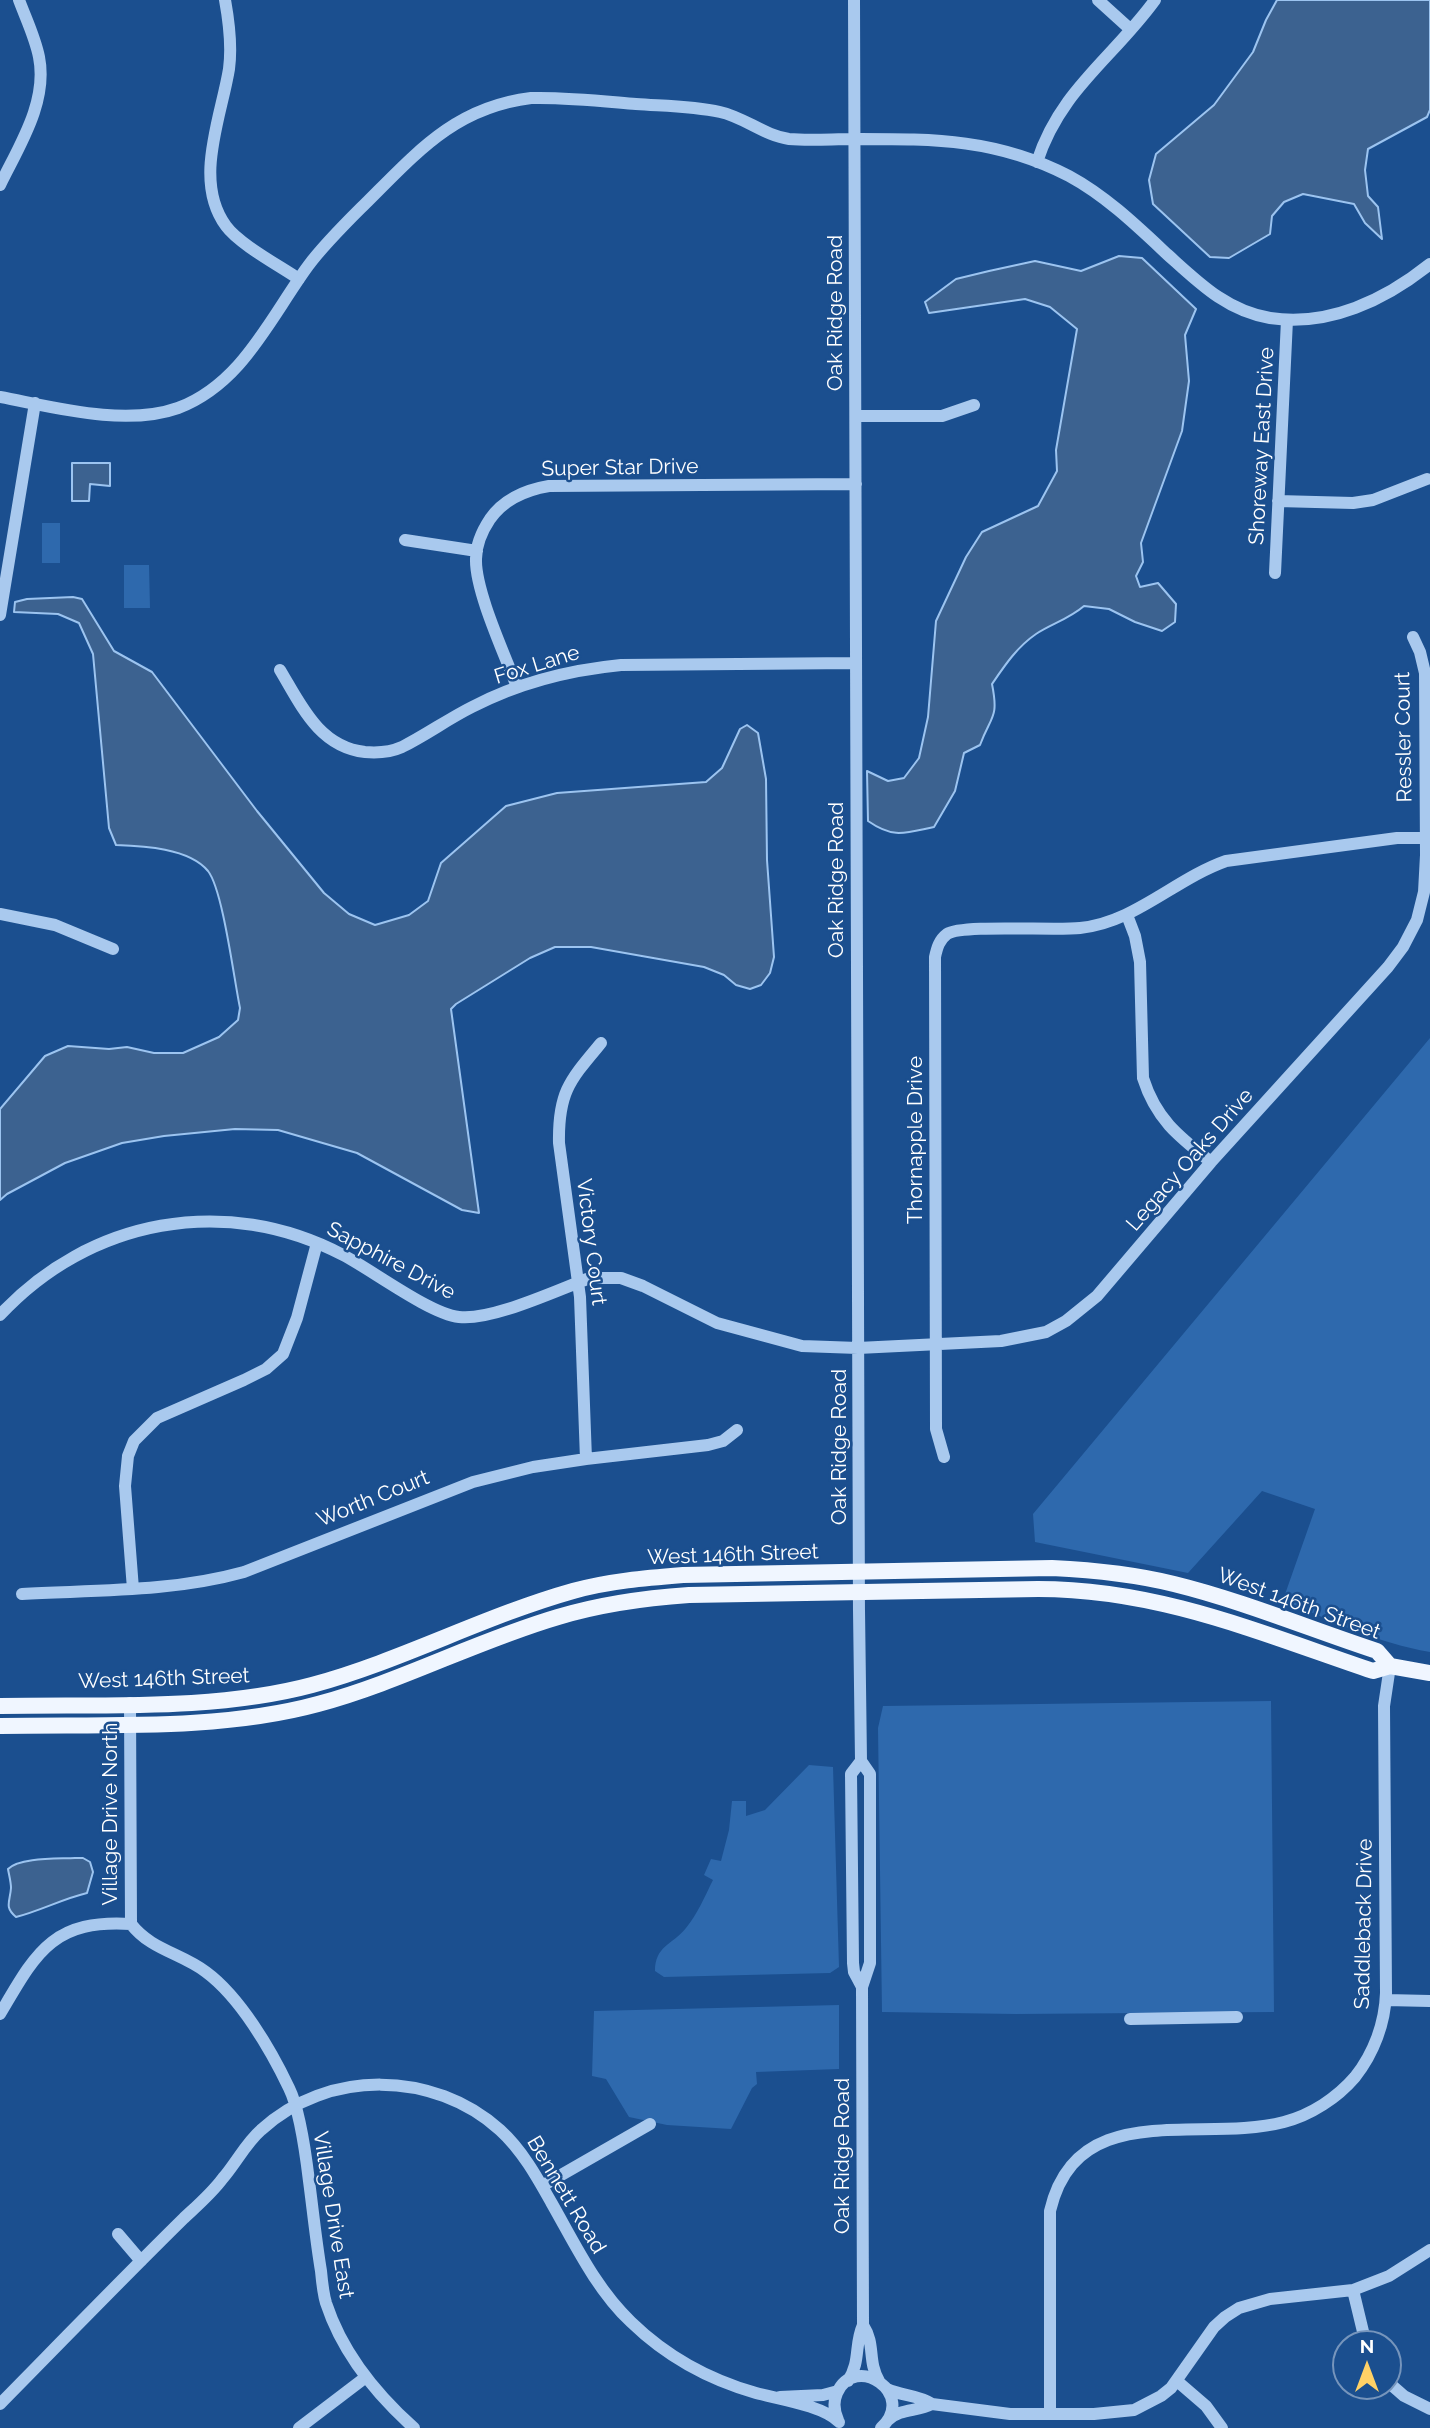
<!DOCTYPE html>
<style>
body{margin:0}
#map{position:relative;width:1430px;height:2428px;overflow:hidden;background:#1b4f8f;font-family:Raleway,sans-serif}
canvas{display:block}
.north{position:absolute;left:1332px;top:2330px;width:70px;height:70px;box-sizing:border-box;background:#1b4f8f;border:2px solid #7695bc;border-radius:50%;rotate:0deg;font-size:19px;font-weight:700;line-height:28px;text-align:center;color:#fff}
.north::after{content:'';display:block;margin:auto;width:24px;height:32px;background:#ffd166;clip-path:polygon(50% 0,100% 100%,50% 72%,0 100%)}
</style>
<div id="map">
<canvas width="1430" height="2428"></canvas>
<div class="north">N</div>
</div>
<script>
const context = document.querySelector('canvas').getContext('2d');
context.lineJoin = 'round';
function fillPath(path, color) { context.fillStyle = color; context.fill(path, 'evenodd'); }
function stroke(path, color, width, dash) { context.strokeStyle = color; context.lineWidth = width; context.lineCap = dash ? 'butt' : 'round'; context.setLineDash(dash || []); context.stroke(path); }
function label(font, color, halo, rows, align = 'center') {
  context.font = font + ' Raleway,sans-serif'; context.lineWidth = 5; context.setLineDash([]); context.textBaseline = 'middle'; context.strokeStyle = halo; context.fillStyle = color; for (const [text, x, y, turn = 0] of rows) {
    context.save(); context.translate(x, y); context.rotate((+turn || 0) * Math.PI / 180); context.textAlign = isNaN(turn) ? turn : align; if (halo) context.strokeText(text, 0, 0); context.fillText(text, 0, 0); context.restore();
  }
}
fillPath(new Path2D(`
 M 42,523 L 60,523 L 60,563 L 42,563 Z
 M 124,565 L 149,565 L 150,608 L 124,608 Z
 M 1430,1038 L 1430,1652 C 1378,1643 1331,1621 1283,1600 L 1315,1509 L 1262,1491 L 1188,1573 L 1035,1542 L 1033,1514 Z
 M 1271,1701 L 1274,2012 L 1016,2014 L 882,2012 L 878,1728 L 883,1706 Z
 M 809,1765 L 833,1767 L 839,1967 L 830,1973 L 664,1977 L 655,1971 C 655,1946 672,1945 686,1928 C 697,1915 705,1896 713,1880 L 704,1875 L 711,1859 L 721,1861 L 729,1830 L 732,1801 L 746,1801 L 746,1816 L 765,1810 Z
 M 839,2005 L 839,2069 L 756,2072 L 757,2084 L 752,2088 L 731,2129 L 667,2125 L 629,2117 L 606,2079 L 592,2076 L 594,2011 Z`), '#2e69ad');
const water = new Path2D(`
 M 1277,0 L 1430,0 L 1430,110 L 1427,117 L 1368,149 L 1365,170 L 1368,196 L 1378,207 L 1382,239 L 1365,223 L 1354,204 L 1303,194 L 1284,202 L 1272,216 L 1270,234 L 1229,258 L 1210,257 L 1153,204 L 1149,180 L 1156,154 L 1214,105 L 1253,52 L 1266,20 Z
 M 1119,256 L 1142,258 L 1196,309 L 1185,335 L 1189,381 L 1182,431 L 1141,543 L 1143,562 L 1136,576 L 1140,587 L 1158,583 L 1176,604 L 1175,622 L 1162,631 L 1135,622 L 1109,609 L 1084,606 C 1069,619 1051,624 1036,634 C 1017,647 1005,665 992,684 C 999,719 991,715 980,745 L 964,753 L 955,791 L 934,827 C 905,833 894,839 868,821 L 867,771 L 888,781 L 904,778 L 919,758 L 928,717 L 936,621 L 966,557 L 982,532 L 1038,506 L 1057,471 L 1056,450 L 1077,329 L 1050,307 L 1025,299 L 929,313 L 925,302 L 956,279 L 989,271 L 1035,261 L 1081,271 Z
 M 72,463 L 110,463 L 110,486 L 90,484 L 89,501 L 72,501 Z
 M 73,597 L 82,599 L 114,651 L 152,672 L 257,811 L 324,893 L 349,914 L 375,925 L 409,915 L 428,901 L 441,863 L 506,806 L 557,793 L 706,782 L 722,768 L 740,729 L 747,725 L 758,733 L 766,779 L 767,860 L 774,957 L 770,973 L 761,985 L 750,989 L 736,985 L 724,975 L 704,967 L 591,947 L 555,947 L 530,958 L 456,1004 L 451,1009 L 479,1213 L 462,1210 L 357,1153 L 278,1130 L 235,1129 L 164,1136 L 122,1143 L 65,1163 L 7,1194 L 0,1200 L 0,1109 L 45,1056 L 68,1046 L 109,1049 L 127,1047 L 154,1053 L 183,1053 L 219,1037 L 238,1020 L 240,1008 C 234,980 223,890 208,871 C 189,848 143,846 116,845 L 109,828 L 93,654 L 79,623 L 58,614 L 14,612 L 15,602 L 27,599 Z
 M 75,1858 L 83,1858 L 90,1862 L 93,1872 L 87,1893 C 62,1899 40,1911 16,1917 C 4,1907 10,1902 11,1888 C 11,1882 9,1875 8,1869 C 20,1857 58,1859 75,1858 Z`);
fillPath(water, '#3c6290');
stroke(water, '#9cc4f0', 2);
stroke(new Path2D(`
 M 225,0 C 229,22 232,47 229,69 C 221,118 193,181 226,226 C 239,244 280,266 299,279
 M 1098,0 L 1130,29
 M 1037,162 C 1060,90 1113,58 1155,0
 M 0,185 C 19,146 48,102 39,57 C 35,37 26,19 19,0
 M 0,397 C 53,407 125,427 178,408 C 242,384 270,318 308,266 C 326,242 348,221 369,200 C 419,150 457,107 531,98 C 566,97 601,101 636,104 C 664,106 693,106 720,112 C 744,117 765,136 789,139 C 810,141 832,139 853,139 C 932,139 996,138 1069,176 C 1106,196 1137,226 1168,255 C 1199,283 1227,311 1270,318 C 1329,327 1385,300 1430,264
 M 856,416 L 942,416 L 974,405
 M 1278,501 L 1353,503 L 1373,500 L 1427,479
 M 405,540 L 477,551
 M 1275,573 L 1287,320
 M 0,615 L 35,403
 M 280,670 C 301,705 319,747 365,752 C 377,753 391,752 402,747 C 426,735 448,719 472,707 C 518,683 570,670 621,665 L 856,663
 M 517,687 C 505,655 475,591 476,559 C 476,545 482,531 490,519 C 504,499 525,490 549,486 L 856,484
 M 0,914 L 55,925 L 113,949
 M 1127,915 L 1135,936 L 1140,962 L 1143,1078 C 1156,1119 1178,1136 1211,1162
 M 0,1315 C 89,1219 226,1193 343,1255 C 372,1270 430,1314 459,1317 C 492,1321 557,1290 590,1278 L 621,1278 L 643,1286 L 717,1323 L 802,1346 L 858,1348 L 1001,1341 L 1046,1332 L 1066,1321 L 1097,1296 L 1211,1162 L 1388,967 L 1403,947 L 1417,920 L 1424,892 L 1426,855 L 1425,673 L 1420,652 L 1413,637
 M 944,1457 L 936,1429 L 935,957 C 937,948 939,940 947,934 C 962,924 1055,931 1080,928 C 1134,923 1175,879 1226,861 L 1397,838 L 1425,838
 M 586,1459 L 580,1297 L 559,1143 C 558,1092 570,1080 601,1043
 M 133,1589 L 125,1486 L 128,1456 L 134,1441 L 157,1418 L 244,1380 L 266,1369 L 283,1354 L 297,1318 L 317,1243
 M 22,1594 C 97,1590 172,1592 244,1572 L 473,1482 L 533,1467 L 586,1459 L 708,1445 L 723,1441 L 737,1430
 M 130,1703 L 131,1924 C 151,1950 181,1953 206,1972 C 240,1997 271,2050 289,2088 C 300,2110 306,2156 309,2181 C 313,2211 316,2241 321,2271 C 322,2282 323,2293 326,2303 C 342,2352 376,2394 414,2428
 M 861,1761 L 851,1774 L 853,1963 L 854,1972 L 862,1987
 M 1386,2000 L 1430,2001
 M 0,2014 C 36,1953 52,1919 131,1924
 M 1130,2019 L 1237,2017
 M 542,2186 L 650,2124
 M 118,2234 L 141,2261
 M 1353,2290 L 1366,2344
 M 863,2325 C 876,2345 867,2360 879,2381
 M 848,2381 C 861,2361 854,2345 863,2325 L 862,1987 L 870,1963 L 870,1774 L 861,1761 L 859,1610 L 854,0
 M 1177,2381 L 1206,2406 L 1222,2428
 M 1388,2382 L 1404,2396 L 1430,2409
 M 887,2389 C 902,2396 919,2395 932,2404 L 1010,2414 L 1094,2414 L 1134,2410 L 1161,2396 L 1171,2388 L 1214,2327 L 1225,2317 L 1239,2308 L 1270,2299 L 1353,2290 L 1389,2276 L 1430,2250
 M 780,2397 L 823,2395 L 838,2391
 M 0,2404 C 61,2342 122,2279 184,2218 C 198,2205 212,2193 223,2178 C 236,2163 246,2143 261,2130 C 327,2069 434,2070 500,2130 C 522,2150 537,2177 551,2202 C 575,2244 596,2289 631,2322 C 666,2356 710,2380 756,2393 C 779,2399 824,2406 839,2422
 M 1050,2414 L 1050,2211 C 1077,2096 1201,2144 1284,2122 C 1311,2115 1337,2098 1355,2077 C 1374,2053 1385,2023 1386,1993 L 1384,1706 L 1390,1666
 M 838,2420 C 834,2411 833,2402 837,2393 C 855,2352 918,2394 881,2428
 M 888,2420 C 901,2408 917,2412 932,2404
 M 299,2428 L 366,2377`), '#a9c9ee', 12);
stroke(new Path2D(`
 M 0,1706 C 101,1704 215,1711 312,1685 C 401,1661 484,1616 573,1591 C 609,1581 646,1578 683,1575 L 1052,1568 C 1093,1570 1134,1574 1174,1584 C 1243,1601 1310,1629 1377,1651 L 1390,1666
 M 0,1726 C 103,1724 219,1731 318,1704 C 400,1682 476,1641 558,1617 C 601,1604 645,1598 689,1595 L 1038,1589 C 1159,1589 1260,1633 1373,1671 L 1390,1666 L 1430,1673`), '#f0f6ff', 16);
label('21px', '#fff', '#1b4f8f', [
 ["Oak Ridge Road",836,313,-90],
 ["Shoreway East Drive",1262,446,-87],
 ["Super Star Drive",620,468,-1],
 ["Fox Lane",537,665,-17],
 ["Ressler Court",1404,737,-91],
 ["Oak Ridge Road",837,880,-90],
 ["Thornapple Drive",916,1140,-90],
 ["Legacy Oaks Drive",1190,1160,-49],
 ["Victory Court",591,1242,83],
 ["Sapphire Drive",391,1261,28],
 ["Oak Ridge Road",840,1447,-90],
 ["Worth Court",373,1499,-22],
 ["West 146th Street",733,1555,-2],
 ["West 146th Street",1299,1604,20],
 ["West 146th Street",164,1679,-2],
 ["Village Drive North",111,1814,-90],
 ["Saddleback Drive",1364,1924,-89],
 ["Oak Ridge Road",843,2156,-90],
 ["Bennett Road",566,2195,59],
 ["Village Drive East",333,2215,81]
]);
</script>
